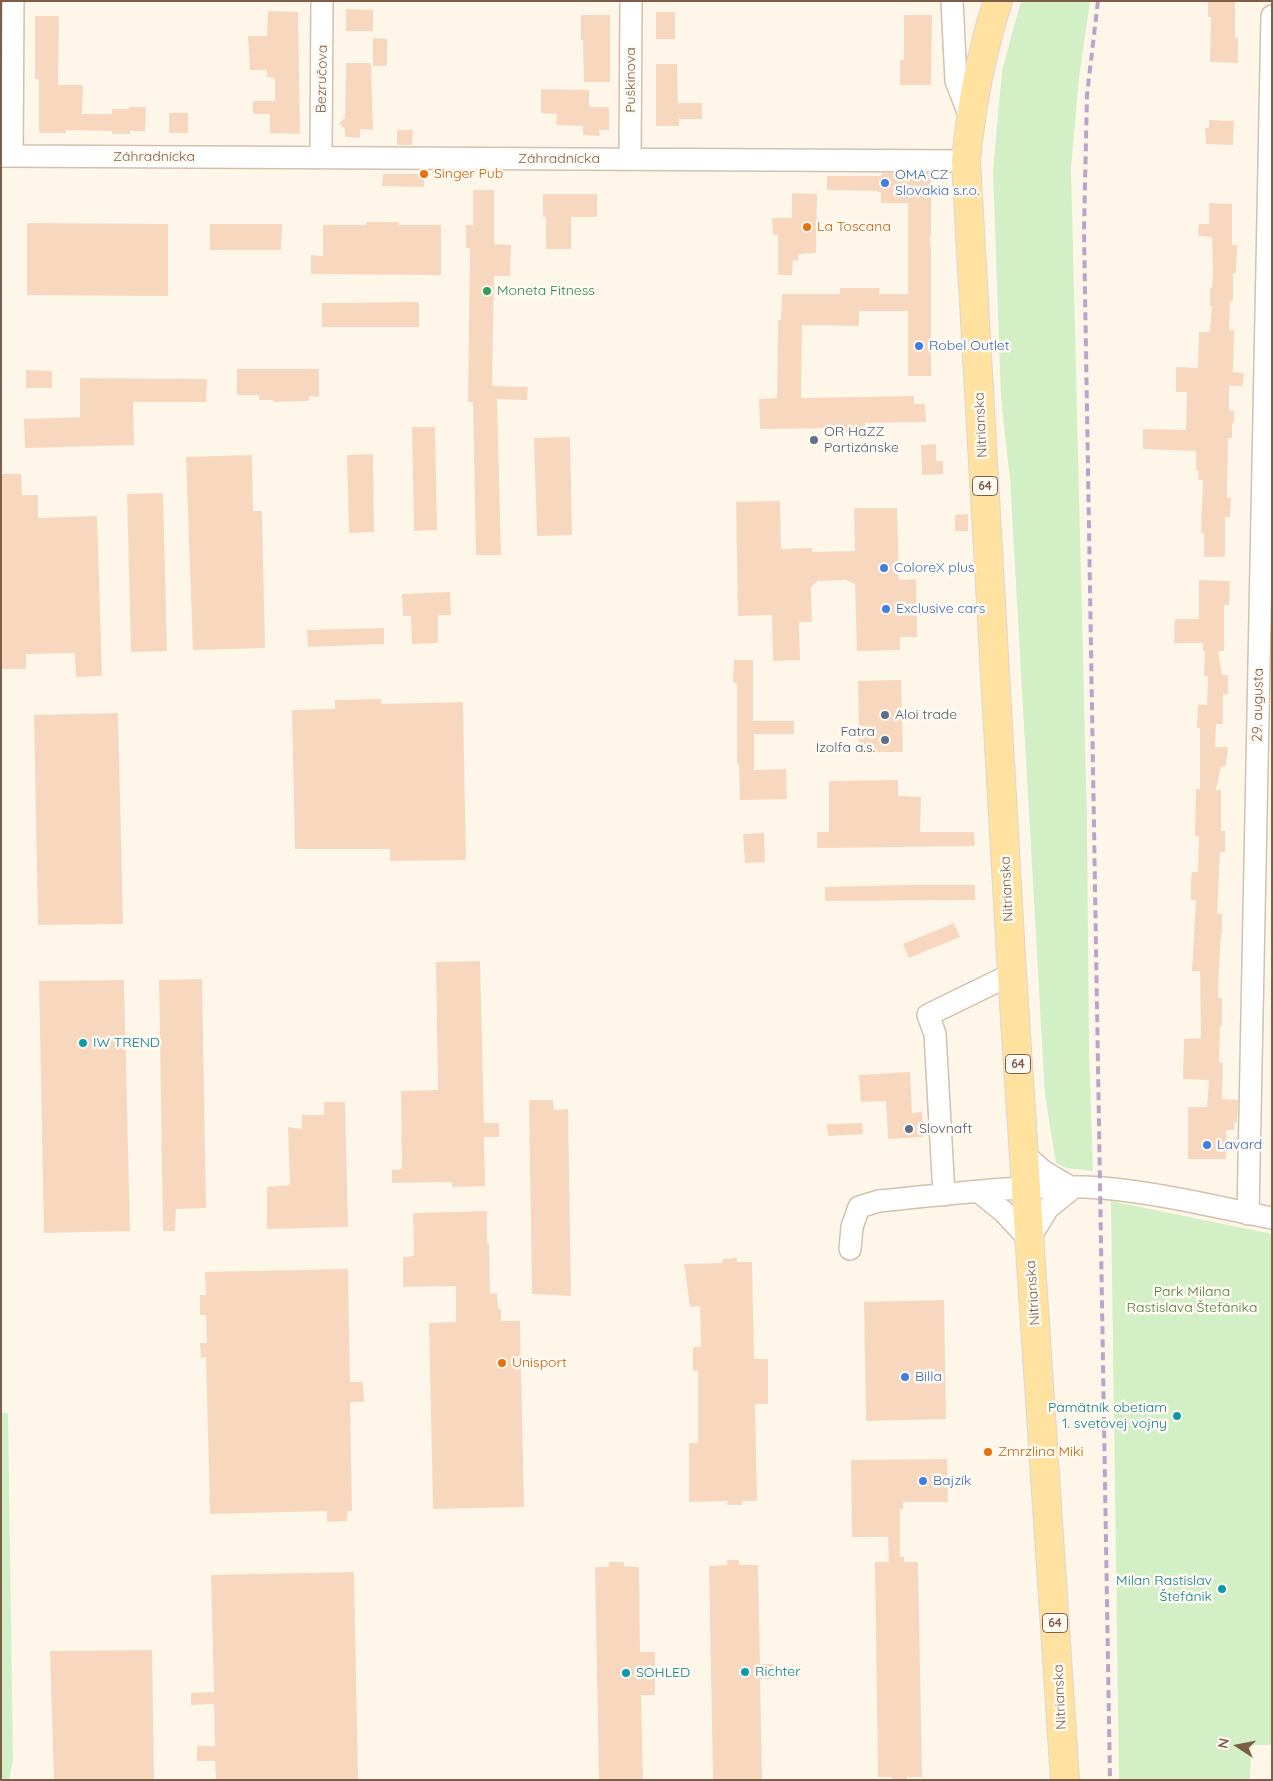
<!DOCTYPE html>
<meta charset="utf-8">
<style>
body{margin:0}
#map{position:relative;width:1273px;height:1781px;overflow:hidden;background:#fef7e9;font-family:Quicksand,sans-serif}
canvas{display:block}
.frame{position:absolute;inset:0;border:2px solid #7d5e49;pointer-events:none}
.north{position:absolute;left:1213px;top:1721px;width:50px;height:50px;-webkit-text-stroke:4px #fffaf2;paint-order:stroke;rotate:281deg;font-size:14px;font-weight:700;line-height:20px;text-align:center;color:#7d5e49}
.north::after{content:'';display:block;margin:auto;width:18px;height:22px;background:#7d5e49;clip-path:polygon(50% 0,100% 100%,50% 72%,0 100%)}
</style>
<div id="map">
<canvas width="1273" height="1781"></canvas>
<div class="frame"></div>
<div class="north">N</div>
</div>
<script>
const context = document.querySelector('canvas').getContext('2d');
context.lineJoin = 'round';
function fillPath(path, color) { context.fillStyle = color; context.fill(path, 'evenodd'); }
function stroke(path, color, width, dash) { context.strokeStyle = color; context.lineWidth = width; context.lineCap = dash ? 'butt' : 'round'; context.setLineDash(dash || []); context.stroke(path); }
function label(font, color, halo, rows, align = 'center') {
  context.font = font + ' Quicksand,sans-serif'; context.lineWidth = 5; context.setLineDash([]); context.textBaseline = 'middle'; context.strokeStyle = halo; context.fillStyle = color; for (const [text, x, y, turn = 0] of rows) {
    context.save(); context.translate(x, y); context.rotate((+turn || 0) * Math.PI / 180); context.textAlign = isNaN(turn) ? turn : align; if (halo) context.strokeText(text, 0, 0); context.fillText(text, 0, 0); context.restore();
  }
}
fillPath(new Path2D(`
 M 1021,1 L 1090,1 L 1079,78 L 1071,168 L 1087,822 L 1089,1050 L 1093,1171 L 1066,1168 L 1056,1163 L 1045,1095 L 1010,479 L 1001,399 L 993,170 L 1002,71 Z
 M 1111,1201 L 1272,1234 L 1272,1745 L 1251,1745 L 1250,1780 L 1119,1780 Z
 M 1,1413 L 8,1413 L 13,1761 L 9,1780 L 1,1780 Z`), '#d3efc5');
fillPath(new Path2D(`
 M 1208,1 L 1235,1 L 1235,38 L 1238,38 L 1238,63 L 1210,62 L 1211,17 L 1208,17 Z
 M 346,9 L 373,10 L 373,31 L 346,31 Z
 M 268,11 L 298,12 L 300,134 L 270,133 L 270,114 L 253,114 L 253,101 L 275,101 L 275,78 L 267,77 L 267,70 L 250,70 L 248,36 L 267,36 Z
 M 656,12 L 675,12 L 675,39 L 656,39 Z
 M 581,15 L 610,15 L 610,82 L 584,82 L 583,40 L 581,40 Z
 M 904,15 L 932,15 L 931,85 L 900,85 L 900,60 L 904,60 Z
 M 35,16 L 59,16 L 58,85 L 83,85 L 82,114 L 112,114 L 112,109 L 129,109 L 129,107 L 146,107 L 145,131 L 130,131 L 130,134 L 112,134 L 112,131 L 66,130 L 66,133 L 39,133 L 39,79 L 35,79 Z
 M 373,38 L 387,39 L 387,66 L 373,66 Z
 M 346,63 L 371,63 L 373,130 L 360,129 L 360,138 L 345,137 L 345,129 L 339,123 L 345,118 Z
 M 656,64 L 677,64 L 678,103 L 702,103 L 702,119 L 679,119 L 679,126 L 656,126 Z
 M 541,89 L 589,90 L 589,107 L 609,107 L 609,130 L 599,130 L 600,136 L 583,135 L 583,126 L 556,125 L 557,114 L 541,113 Z
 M 169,113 L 188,113 L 188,133 L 169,133 Z
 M 1209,120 L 1234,121 L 1233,145 L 1206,144 L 1205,128 L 1209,128 Z
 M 397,130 L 413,130 L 412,145 L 397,145 Z
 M 882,173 L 931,173 L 931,234 L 930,234 L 931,250 L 931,376 L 908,376 L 908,311 L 859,311 L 859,326 L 802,325 L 801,398 L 914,396 L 914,404 L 925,404 L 926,422 L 865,423 L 866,433 L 846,433 L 846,428 L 760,429 L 759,399 L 777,398 L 778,320 L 781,320 L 782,294 L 840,294 L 840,288 L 880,288 L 879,294 L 908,294 L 908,203 L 881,203 L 881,192 L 877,192 L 877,191 L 827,190 L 827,176 L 881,176 Z
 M 383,174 L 424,174 L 424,187 L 382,186 Z
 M 473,190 L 494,190 L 494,244 L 511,245 L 510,276 L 494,276 L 492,386 L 528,387 L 527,400 L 497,399 L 501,555 L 476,555 L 473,402 L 468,402 L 470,248 L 466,248 L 466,225 L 473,225 Z
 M 792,193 L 817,194 L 816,253 L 798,254 L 798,261 L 793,260 L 792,275 L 778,275 L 778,235 L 773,235 L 772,218 L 792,218 Z
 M 543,194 L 597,194 L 597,217 L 571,217 L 571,249 L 546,249 L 546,217 L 543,217 Z
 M 1209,203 L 1232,204 L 1232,245 L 1237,245 L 1236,273 L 1233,273 L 1233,301 L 1230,301 L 1229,330 L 1234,330 L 1233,372 L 1244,373 L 1243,386 L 1229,386 L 1229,411 L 1234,411 L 1234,423 L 1232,423 L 1232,438 L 1228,438 L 1227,498 L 1231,498 L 1230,517 L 1225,517 L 1225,557 L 1204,557 L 1204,533 L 1201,533 L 1203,480 L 1198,480 L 1199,471 L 1196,470 L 1196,451 L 1143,449 L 1143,429 L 1186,430 L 1187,392 L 1176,392 L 1176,367 L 1198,368 L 1199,332 L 1210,332 L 1212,306 L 1210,306 L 1210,288 L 1212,288 L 1213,275 L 1212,237 L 1198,236 L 1199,224 L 1209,224 Z
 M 366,222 L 398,222 L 398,225 L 441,225 L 441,275 L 311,274 L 311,255 L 323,256 L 323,225 L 366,225 Z
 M 27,223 L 168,224 L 168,296 L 27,295 Z
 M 210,224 L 282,224 L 281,250 L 210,250 Z
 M 419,302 L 419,327 L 322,327 L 322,303 Z
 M 237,369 L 319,369 L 319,397 L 309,396 L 309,401 L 274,402 L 274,400 L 259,400 L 259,395 L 237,395 Z
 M 26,370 L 52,371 L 52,388 L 26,388 Z
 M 80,378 L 207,379 L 206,402 L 133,402 L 134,445 L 25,448 L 24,419 L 80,417 Z
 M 412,427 L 435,427 L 437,530 L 414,531 Z
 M 570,437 L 572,535 L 537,536 L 534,438 Z
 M 936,444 L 936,461 L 943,461 L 943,474 L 922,475 L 921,445 Z
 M 373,454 L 374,532 L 349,533 L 347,455 Z
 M 252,455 L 253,511 L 262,511 L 265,648 L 193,650 L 186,457 Z
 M 1,474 L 21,474 L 22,495 L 38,495 L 38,518 L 97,516 L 102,676 L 76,677 L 75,653 L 26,654 L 26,669 L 1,669 Z
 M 163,493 L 167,651 L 131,652 L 127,494 Z
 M 780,501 L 781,549 L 812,548 L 812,552 L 855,551 L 854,508 L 897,508 L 899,580 L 916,579 L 917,637 L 900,637 L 900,650 L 857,651 L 855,584 L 846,580 L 818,581 L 811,587 L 812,622 L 799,622 L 800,660 L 773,661 L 772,615 L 738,616 L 736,502 Z
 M 968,514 L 968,531 L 955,531 L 955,515 Z
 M 1199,580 L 1230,581 L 1229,605 L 1224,605 L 1224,651 L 1218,651 L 1222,675 L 1228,675 L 1228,694 L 1223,694 L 1223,724 L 1216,724 L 1215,747 L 1228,747 L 1226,766 L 1221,767 L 1216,790 L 1221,790 L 1221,831 L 1225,831 L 1225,852 L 1220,852 L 1217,914 L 1222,914 L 1222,934 L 1221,934 L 1219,970 L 1218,998 L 1222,998 L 1222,1026 L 1220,1026 L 1219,1062 L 1223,1063 L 1222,1099 L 1238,1100 L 1237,1123 L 1234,1123 L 1234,1130 L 1226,1130 L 1226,1159 L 1188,1159 L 1188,1107 L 1207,1107 L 1209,1080 L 1183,1079 L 1184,1039 L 1201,1038 L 1200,971 L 1192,971 L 1196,900 L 1191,900 L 1191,881 L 1192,872 L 1198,872 L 1199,836 L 1195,836 L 1196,789 L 1200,789 L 1200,728 L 1197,728 L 1198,705 L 1207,705 L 1208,676 L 1204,676 L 1205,651 L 1203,651 L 1203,643 L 1174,643 L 1175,619 L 1199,619 Z
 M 450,592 L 451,615 L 438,615 L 438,643 L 412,644 L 411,616 L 403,616 L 402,594 Z
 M 384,628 L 384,644 L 308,647 L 307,630 Z
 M 734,660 L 753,660 L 753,721 L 794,721 L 794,734 L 754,734 L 754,770 L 786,769 L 787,799 L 740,800 L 739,764 L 737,764 L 737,683 L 733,683 Z
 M 901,680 L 903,752 L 859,752 L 858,681 Z
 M 381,699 L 381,704 L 463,702 L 466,860 L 390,861 L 390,849 L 295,849 L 292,710 L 335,709 L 335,700 Z
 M 118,713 L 123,924 L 38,925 L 34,715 Z
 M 898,780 L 898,796 L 921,797 L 920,832 L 974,832 L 975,846 L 817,848 L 817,832 L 829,832 L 829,781 Z
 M 764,833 L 765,862 L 745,863 L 743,834 Z
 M 907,885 L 975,885 L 975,900 L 825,901 L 825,887 Z
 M 954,923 L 960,937 L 909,958 L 903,944 Z
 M 480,961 L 484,1123 L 499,1123 L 499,1137 L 484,1137 L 485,1186 L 452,1187 L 452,1182 L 392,1183 L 392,1170 L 402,1169 L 401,1091 L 438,1090 L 436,962 Z
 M 202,979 L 206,1208 L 176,1209 L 175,1231 L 163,1231 L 159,980 Z
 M 124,980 L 130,1231 L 44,1233 L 39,981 Z
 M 910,1072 L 912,1113 L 922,1112 L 923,1137 L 888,1139 L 886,1101 L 861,1102 L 859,1075 Z
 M 529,1100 L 553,1100 L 554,1110 L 568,1109 L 571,1296 L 532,1294 Z
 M 324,1102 L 345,1102 L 348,1227 L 267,1229 L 267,1187 L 290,1185 L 288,1127 L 302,1129 L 302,1115 L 324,1115 Z
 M 862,1123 L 863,1134 L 828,1136 L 827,1124 Z
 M 487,1211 L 487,1244 L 489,1244 L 490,1294 L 497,1293 L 498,1309 L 501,1309 L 501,1321 L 520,1321 L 524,1507 L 433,1509 L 429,1323 L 456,1322 L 456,1286 L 403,1287 L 403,1257 L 414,1256 L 413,1213 Z
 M 737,1258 L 737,1262 L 752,1262 L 754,1359 L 768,1359 L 768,1404 L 755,1404 L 757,1501 L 742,1501 L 742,1505 L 727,1505 L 728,1501 L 689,1502 L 689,1443 L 698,1443 L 698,1371 L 693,1371 L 693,1347 L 701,1347 L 700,1306 L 690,1307 L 684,1264 L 723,1263 L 722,1259 Z
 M 348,1269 L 350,1382 L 363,1382 L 364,1402 L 350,1402 L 352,1511 L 348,1511 L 347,1521 L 327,1522 L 327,1511 L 210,1514 L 206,1357 L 201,1358 L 200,1343 L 207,1343 L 206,1315 L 200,1315 L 200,1295 L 206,1295 L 205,1272 Z
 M 944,1300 L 946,1419 L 866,1421 L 864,1302 Z
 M 947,1459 L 948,1502 L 903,1502 L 903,1509 L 900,1509 L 900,1557 L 904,1557 L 904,1562 L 918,1562 L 922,1777 L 907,1777 L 907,1780 L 892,1780 L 892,1777 L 878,1777 L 875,1562 L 889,1562 L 888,1537 L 852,1537 L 851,1460 Z
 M 727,1560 L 739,1560 L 739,1565 L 758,1565 L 760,1664 L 779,1664 L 779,1679 L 760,1679 L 762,1780 L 713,1780 L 709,1566 L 727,1565 Z
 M 609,1562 L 624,1562 L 624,1566 L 639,1567 L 640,1652 L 655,1652 L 655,1695 L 641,1695 L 643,1780 L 599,1780 L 595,1567 L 609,1567 Z
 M 354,1572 L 358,1780 L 216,1780 L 215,1761 L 197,1761 L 197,1746 L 215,1746 L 214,1704 L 191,1705 L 191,1693 L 214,1692 L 211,1575 Z
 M 152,1650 L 154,1780 L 54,1780 L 50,1651 Z`), '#f7d8be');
const minor = new Path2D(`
 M 952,1 L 956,81 L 970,117
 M 1,156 L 966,161
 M 12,156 L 13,1
 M 321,157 L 322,1
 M 630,159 L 631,1
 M 1024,1154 L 1043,1171 L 1072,1188
 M 979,1192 L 1004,1212 L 1029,1239 L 1048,1208 L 1073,1188
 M 944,1195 L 935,1034 L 928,1015 L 1012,974
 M 1248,1214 L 1272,16
 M 850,1249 L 852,1227 L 859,1207 L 879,1201 C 950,1194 1032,1183 1103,1188 C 1160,1193 1216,1207 1272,1218`);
const major = new Path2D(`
 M 998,1 C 981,53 971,107 966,161 L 1012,974 L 1065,1780`);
stroke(minor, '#d3c0ad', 24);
stroke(major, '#ddd5d0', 30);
stroke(minor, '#fff', 21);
stroke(major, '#ffe1a0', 28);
stroke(new Path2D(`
 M 1098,1 L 1087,95 L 1084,231 L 1110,1780`), '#bba4cb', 4, [8, 5]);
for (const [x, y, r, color] of [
 [424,174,5,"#e8710a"],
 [885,183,5,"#3f7fe0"],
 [807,227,5,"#e8710a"],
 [487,291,5,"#2e9e5b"],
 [919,346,5,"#3f7fe0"],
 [814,440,5,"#5c6f8a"],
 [884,568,5,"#3f7fe0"],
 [886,609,5,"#3f7fe0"],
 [885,715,5,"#5c6f8a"],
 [885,740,5,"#5c6f8a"],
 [83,1043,5,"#0f9aa8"],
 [909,1129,5,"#5c6f8a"],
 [1207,1145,5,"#3f7fe0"],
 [502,1363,5,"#e8710a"],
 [905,1377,5,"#3f7fe0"],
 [1177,1416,5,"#0f9aa8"],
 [988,1452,5,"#e8710a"],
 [923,1481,5,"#3f7fe0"],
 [1222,1589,5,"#0f9aa8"],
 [745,1672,5,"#0f9aa8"],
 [626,1673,5,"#0f9aa8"]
]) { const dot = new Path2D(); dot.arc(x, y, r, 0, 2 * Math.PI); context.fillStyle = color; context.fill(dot); stroke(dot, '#fffaf2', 2); }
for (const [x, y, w] of [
 [985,486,25],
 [1018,1064,25],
 [1055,1623,25]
]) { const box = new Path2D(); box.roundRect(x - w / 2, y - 9.5, w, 19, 4); context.fillStyle = '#fffaf2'; context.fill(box); stroke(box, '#7d5e49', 1); }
label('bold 12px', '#7d5e49', null, [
 ["64",985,486],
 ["64",1018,1064],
 ["64",1055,1623]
]);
label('14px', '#7d5e49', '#fffaf2', [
 ["Bezručova",322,79,-89],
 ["Puškinova",631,80,-90],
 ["Záhradnícka",154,157],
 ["Záhradnícka",559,159],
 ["Nitrianska",981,425,-93],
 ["29. augusta",1258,705,-89],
 ["Nitrianska",1007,889,-93],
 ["Nitrianska",1033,1293,-94],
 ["Nitrianska",1060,1697,-93]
]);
label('14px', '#c56008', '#fffaf2', [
 ["Singer Pub",434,174],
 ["La Toscana",817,227],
 ["Unisport",512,1363],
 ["Zmrzlina Miki",998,1452]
], 'left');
label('14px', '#366cbe', '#fffaf2', [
 ["OMA CZ",895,175],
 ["Slovakia s.r.o.",895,191],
 ["Robel Outlet",929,346],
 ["ColoreX plus",894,568],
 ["Exclusive cars",896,609],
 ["Lavard",1217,1145],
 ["Billa",915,1377],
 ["Bajzík",933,1481]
], 'left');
label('14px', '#27864d', '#fffaf2', [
 ["Moneta Fitness",497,291]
], 'left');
label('14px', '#4e5e75', '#fffaf2', [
 ["OR HaZZ",824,432],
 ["Partizánske",824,448],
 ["Aloi trade",895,715],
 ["Fatra",875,732,"right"],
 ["Izolfa a.s.",875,748,"right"],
 ["Slovnaft",919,1129]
], 'left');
label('14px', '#0d838f', '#fffaf2', [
 ["IW TREND",93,1043],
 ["Pamätník obetiam",1167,1408,"right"],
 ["1. svetovej vojny",1167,1424,"right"],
 ["Milan Rastislav",1212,1581,"right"],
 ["Štefánik",1212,1597,"right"],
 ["Richter",755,1672],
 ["SOHLED",636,1673]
], 'left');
label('14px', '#4c7e3c', '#fffaf2', [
 ["Park Milana",1192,1292],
 ["Rastislava Štefánika",1192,1308]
]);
</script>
